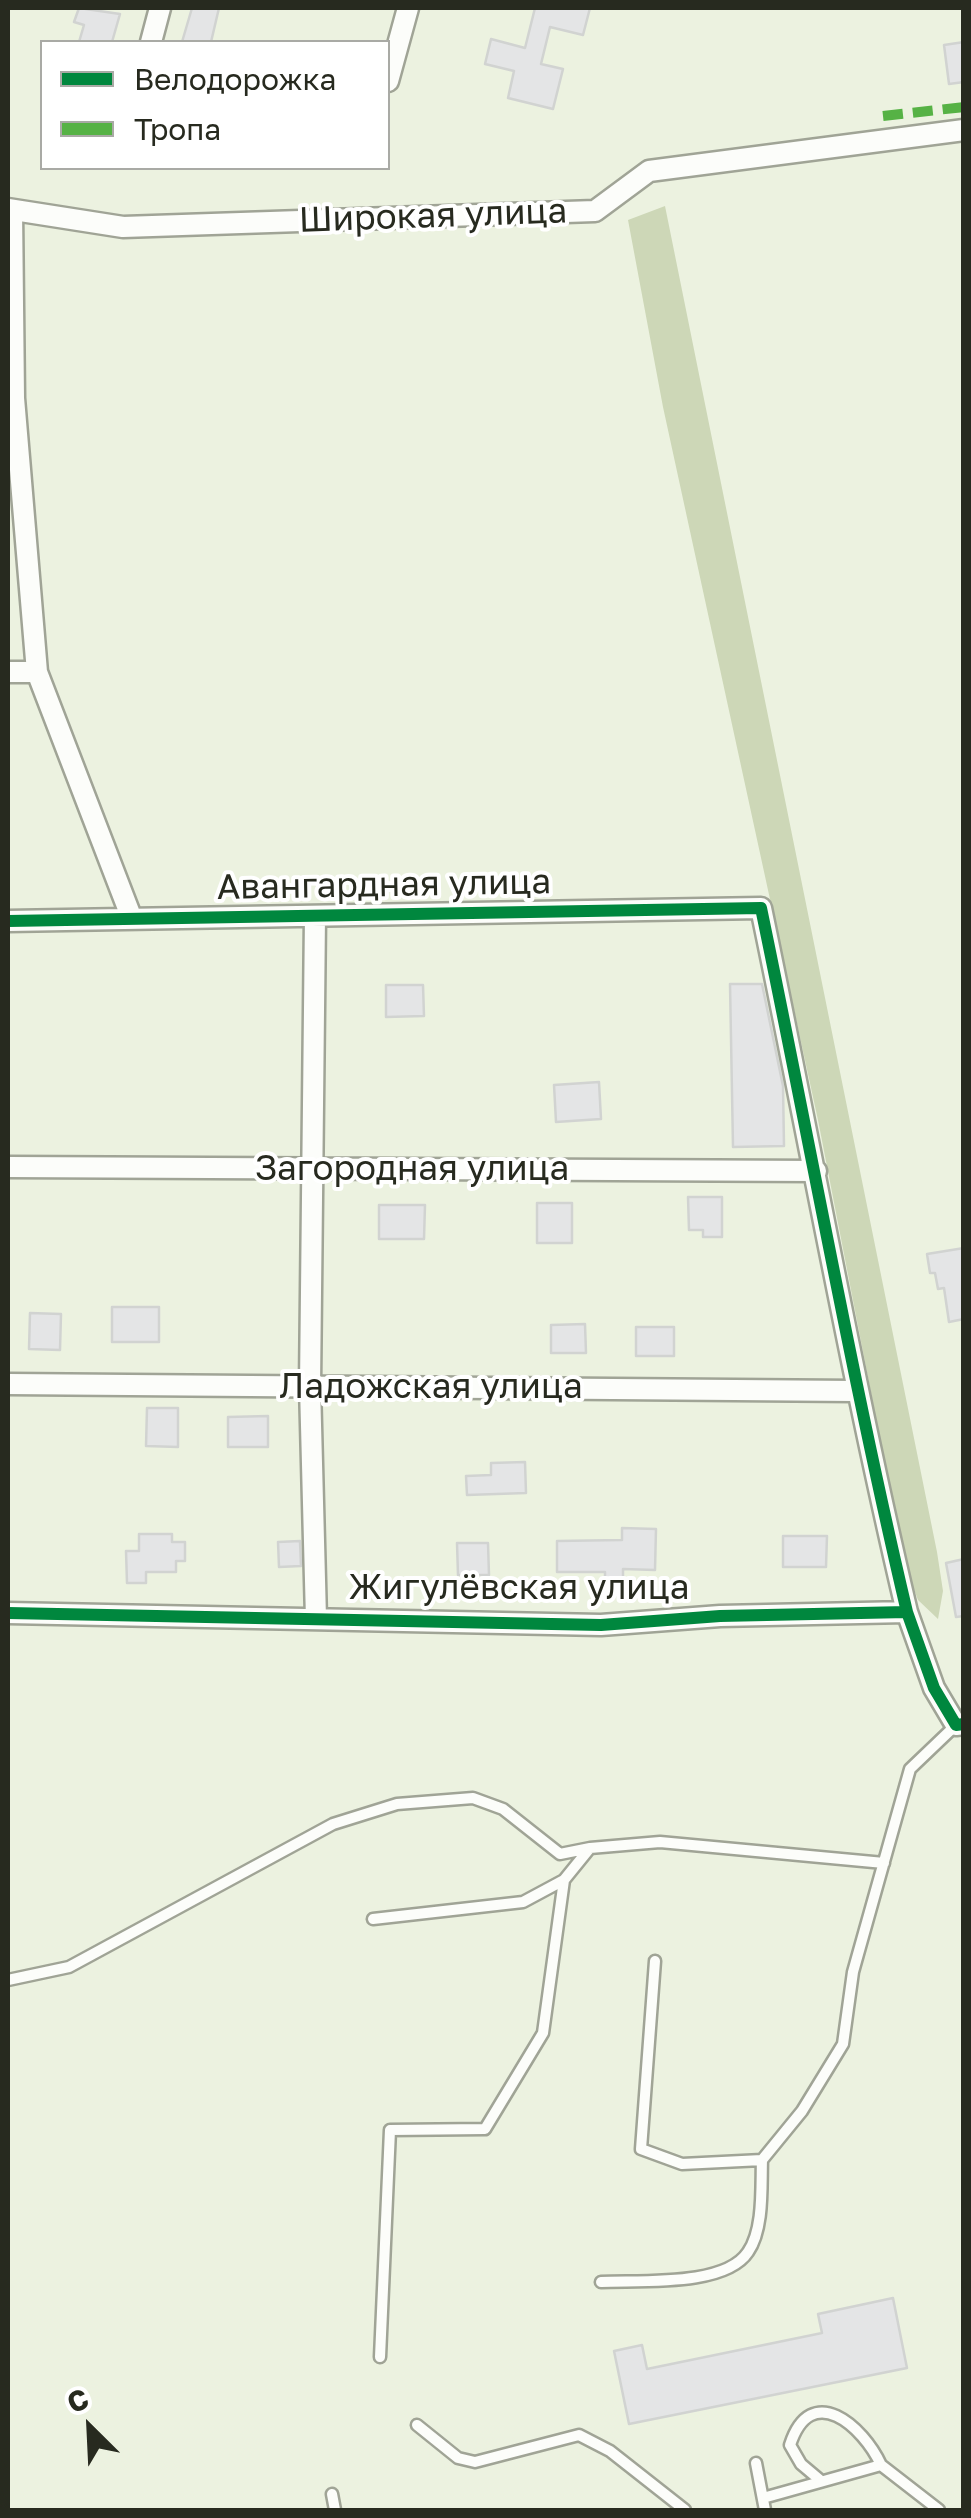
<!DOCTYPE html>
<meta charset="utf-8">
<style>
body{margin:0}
#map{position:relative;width:971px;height:2518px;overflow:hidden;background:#ecf2e0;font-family:"Golos Text",sans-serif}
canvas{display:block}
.frame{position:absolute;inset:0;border:10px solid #272a1f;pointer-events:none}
.legend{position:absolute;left:40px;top:40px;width:350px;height:130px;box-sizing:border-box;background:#fff;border:2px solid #a9aaa5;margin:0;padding:12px 18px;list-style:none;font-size:30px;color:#272a1f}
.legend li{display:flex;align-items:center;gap:20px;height:50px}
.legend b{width:50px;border:2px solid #a9aaa5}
.north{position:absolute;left:40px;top:2378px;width:100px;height:100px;-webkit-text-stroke:8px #fff;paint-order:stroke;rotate:336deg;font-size:28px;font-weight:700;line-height:40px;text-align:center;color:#272a1f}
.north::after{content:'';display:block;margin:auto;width:35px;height:45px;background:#272a1f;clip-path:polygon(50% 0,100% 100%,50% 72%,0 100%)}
</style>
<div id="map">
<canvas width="971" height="2518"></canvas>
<div class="frame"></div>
<ul class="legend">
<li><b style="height:12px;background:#00873e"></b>Велодорожка</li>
<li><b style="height:12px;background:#56b245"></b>Тропа</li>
</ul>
<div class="north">С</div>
</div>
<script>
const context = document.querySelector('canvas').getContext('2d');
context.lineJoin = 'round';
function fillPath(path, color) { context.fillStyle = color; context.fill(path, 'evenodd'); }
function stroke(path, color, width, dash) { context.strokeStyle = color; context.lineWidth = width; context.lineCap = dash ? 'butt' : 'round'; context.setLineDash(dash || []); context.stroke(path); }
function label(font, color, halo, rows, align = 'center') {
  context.font = font + ' "Golos Text",sans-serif'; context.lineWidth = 8; context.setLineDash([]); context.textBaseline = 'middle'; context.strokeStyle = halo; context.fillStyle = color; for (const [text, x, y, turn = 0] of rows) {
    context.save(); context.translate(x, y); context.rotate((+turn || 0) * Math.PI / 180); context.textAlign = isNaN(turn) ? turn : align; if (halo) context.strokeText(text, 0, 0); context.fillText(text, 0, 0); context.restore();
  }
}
fillPath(new Path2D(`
 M 665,206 L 937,1552 L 943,1591 L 938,1619 L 918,1600 L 904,1563 L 818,1120 L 663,407 L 628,220 Z`), '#cdd7b7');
const building = new Path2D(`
 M 79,8 L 120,14 L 112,42 L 79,42 L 84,25 L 74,22 Z
 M 192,8 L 219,8 L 211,42 L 182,42 Z
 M 535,8 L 590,8 L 583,35 L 550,27 L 541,64 L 563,69 L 553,109 L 508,98 L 514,71 L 485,64 L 491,39 L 525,48 Z
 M 964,42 L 964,82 L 949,84 L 944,45 Z
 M 730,984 L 762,984 L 783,1086 L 784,1146 L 733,1147 Z
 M 386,985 L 423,985 L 424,1016 L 386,1017 Z
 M 599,1082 L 601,1119 L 556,1122 L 554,1085 Z
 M 688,1197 L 722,1197 L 722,1237 L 703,1237 L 703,1230 L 689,1230 Z
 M 537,1203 L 572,1203 L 572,1243 L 537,1243 Z
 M 379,1205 L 425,1205 L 424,1239 L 379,1239 Z
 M 964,1248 L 964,1319 L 949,1322 L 944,1288 L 938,1289 L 935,1273 L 930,1273 L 927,1254 Z
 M 112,1307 L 159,1307 L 159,1342 L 112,1342 Z
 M 30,1313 L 61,1314 L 60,1350 L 29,1349 Z
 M 585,1324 L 586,1353 L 551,1353 L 551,1325 Z
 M 636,1327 L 674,1327 L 674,1356 L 636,1356 Z
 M 147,1408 L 178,1408 L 178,1447 L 146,1446 Z
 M 268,1416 L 268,1447 L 228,1447 L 228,1417 Z
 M 525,1462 L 526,1493 L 467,1495 L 466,1476 L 491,1475 L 491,1463 Z
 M 622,1528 L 656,1529 L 655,1570 L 623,1569 L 623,1583 L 605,1582 L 605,1572 L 557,1572 L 557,1541 L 622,1540 Z
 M 139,1534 L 172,1534 L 172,1542 L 185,1542 L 185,1561 L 176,1561 L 176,1572 L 146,1572 L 146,1583 L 127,1583 L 126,1551 L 139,1551 Z
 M 783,1536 L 827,1536 L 826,1567 L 783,1567 Z
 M 300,1541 L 301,1566 L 279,1567 L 278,1542 Z
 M 457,1543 L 488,1543 L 489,1575 L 458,1575 Z
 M 964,1559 L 964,1616 L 956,1617 L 946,1563 Z
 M 893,2298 L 907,2368 L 629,2424 L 614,2351 L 642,2345 L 647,2369 L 822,2333 L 818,2314 Z`);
fillPath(building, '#e4e5e6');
stroke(building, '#d1d3d1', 2.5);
const lane = new Path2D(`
 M 373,1919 L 523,1902 L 564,1880 L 590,1848 L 660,1842 L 884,1863
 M 655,1961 L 641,2149 L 682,2164 L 762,2160 L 802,2111 L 843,2044 L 853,1972 L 910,1769 L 956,1725
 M 8,1980 L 69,1967 L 333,1824 L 397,1804 L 473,1798 L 503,1809 L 560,1854 L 590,1848
 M 601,2282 C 640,2280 725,2287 748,2252 C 764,2229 761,2187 762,2160
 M 380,2357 L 390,2130 L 485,2129 L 543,2033 L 564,1880
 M 417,2425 L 458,2458 L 475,2462 L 579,2435 L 610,2451 L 685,2510
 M 756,2463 L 765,2510
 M 820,2480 L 801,2464 L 790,2445 C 811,2380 863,2426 881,2465
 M 332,2494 L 335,2510
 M 763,2498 L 881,2465 L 939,2510`);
const street = new Path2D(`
 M 151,42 L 160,8
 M 388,81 L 408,8
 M 8,209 L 123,227 L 595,211 L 649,171 L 964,130
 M 12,210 L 14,398 L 37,672 L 132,919
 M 8,672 L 37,672
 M 315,916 L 310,1386 L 316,1619
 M 8,921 L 761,908 C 810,1143 852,1379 907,1612
 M 8,1167 L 816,1171
 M 8,1384 L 855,1391
 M 8,1613 L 601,1625 L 720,1616 L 907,1612 L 934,1688 L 956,1725 L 964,1724`);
stroke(lane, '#a0a496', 15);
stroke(street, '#a0a496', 25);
stroke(lane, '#fcfdfa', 10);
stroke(street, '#fcfdfa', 20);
stroke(new Path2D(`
 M 883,116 L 964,107`), '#56b245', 10, [20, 10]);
stroke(new Path2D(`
 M 8,921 L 761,908 C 810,1143 852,1379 907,1612
 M 8,1613 L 601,1625 L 720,1616 L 907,1612 L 934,1688 L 956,1725 L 964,1724`), '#00873e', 12);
label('35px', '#272a1f', '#fff', [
 ["Широкая улица",433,216,-2],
 ["Авангардная улица",384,885,-1],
 ["Загородная улица",412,1169],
 ["Ладожская улица",431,1387],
 ["Жигулёвская улица",519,1588]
]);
</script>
